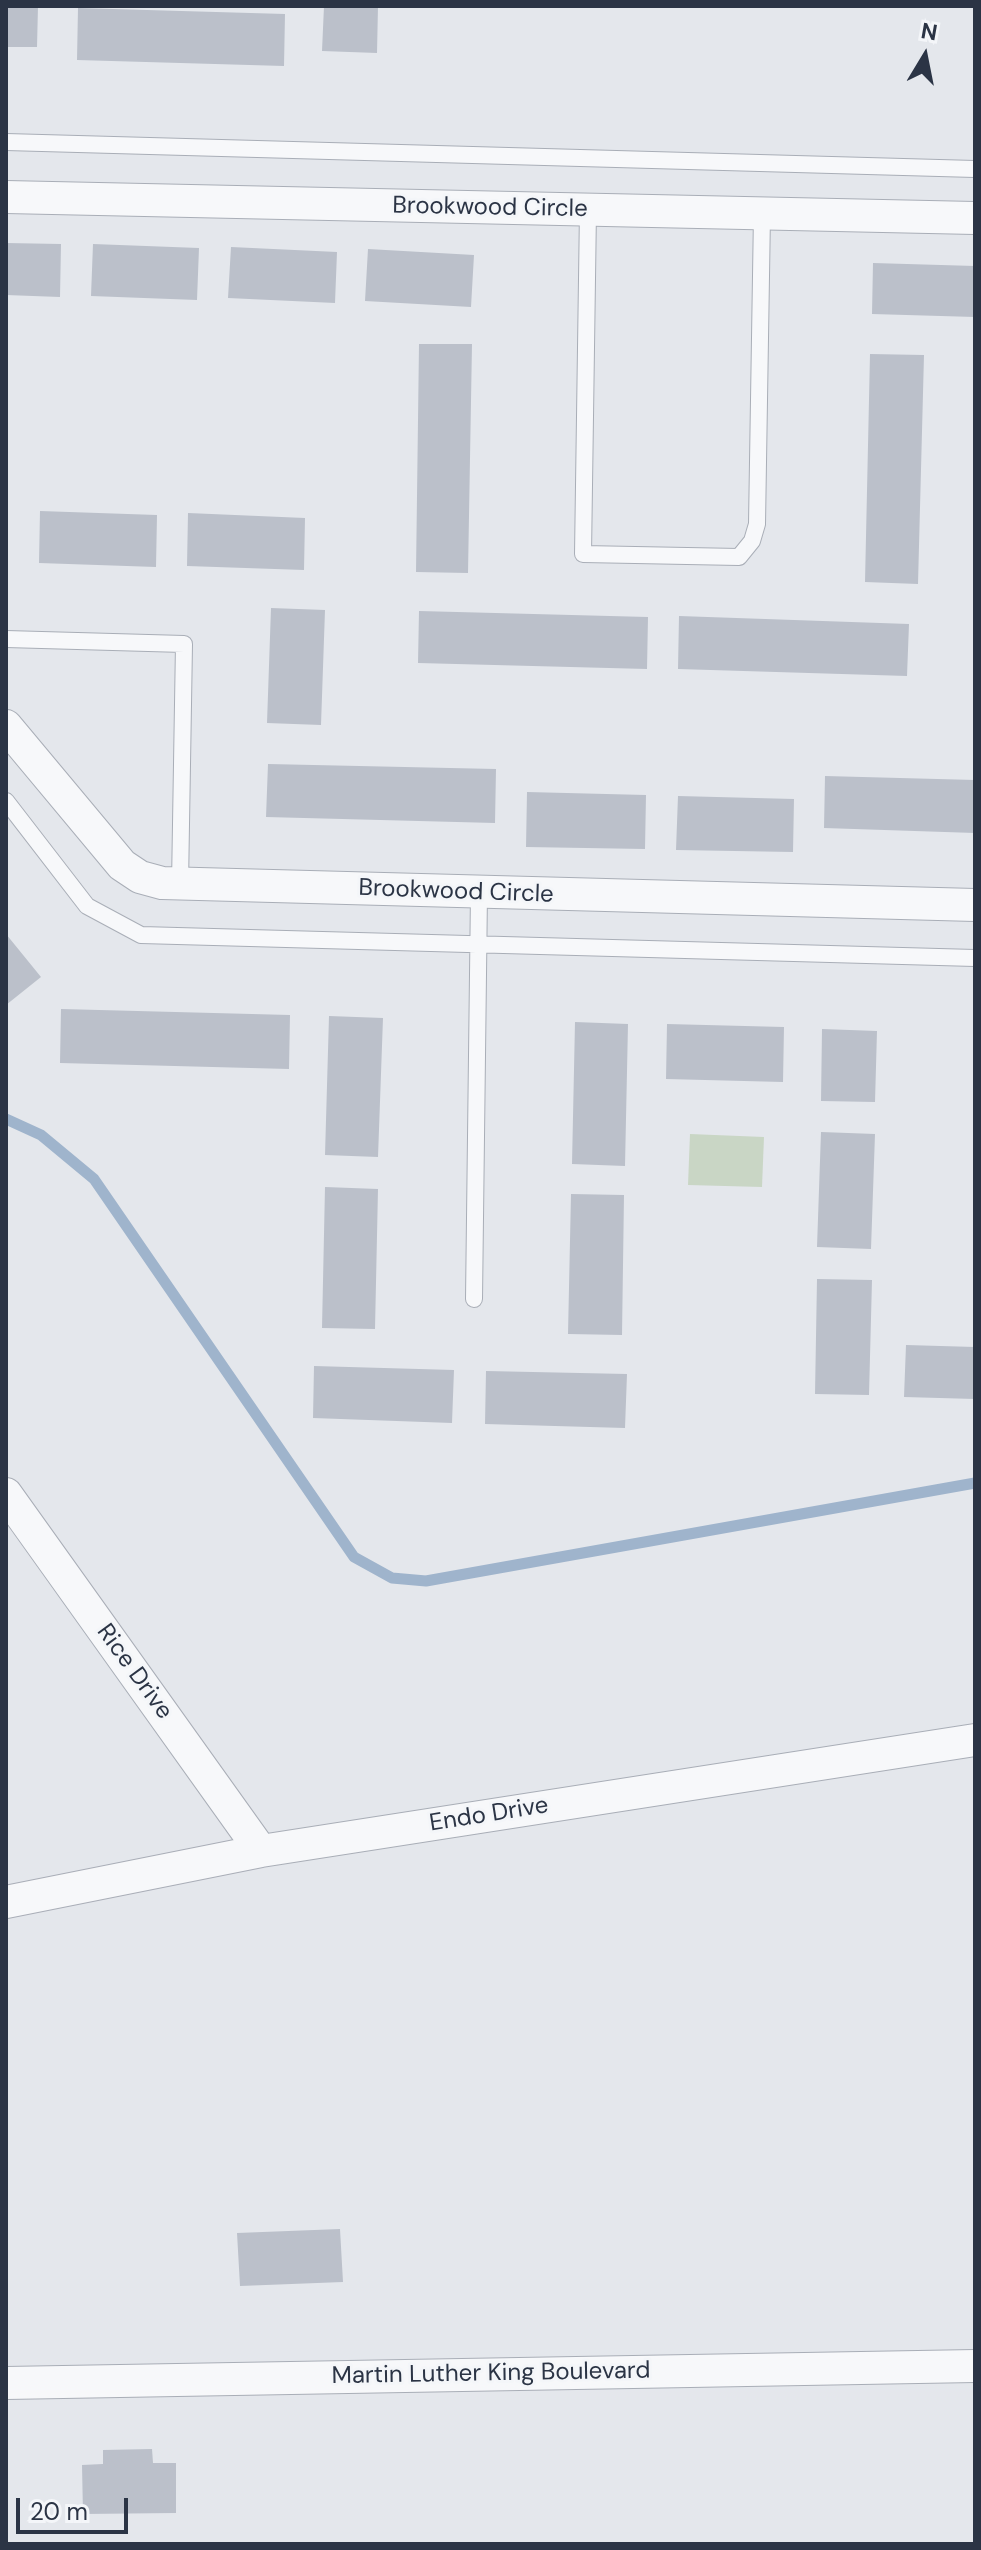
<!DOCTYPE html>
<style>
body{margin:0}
#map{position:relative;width:981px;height:2550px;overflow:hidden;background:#e4e7ec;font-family:"DM Sans",sans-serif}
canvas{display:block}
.frame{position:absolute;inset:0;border:8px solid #2b3445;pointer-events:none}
.north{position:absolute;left:885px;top:16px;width:80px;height:80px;-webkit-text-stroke:6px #f4f6f9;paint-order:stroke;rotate:10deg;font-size:22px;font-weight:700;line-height:32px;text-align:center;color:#2b3445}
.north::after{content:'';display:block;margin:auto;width:28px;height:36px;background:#2b3445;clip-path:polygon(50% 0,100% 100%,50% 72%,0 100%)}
.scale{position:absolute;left:16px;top:2498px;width:112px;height:36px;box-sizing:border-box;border:4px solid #2b3445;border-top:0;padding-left:10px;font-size:24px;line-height:28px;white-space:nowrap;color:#2b3445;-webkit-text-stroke:6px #f4f6f9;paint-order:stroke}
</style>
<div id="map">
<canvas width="981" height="2550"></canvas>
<div class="frame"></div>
<div class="north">N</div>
<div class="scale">20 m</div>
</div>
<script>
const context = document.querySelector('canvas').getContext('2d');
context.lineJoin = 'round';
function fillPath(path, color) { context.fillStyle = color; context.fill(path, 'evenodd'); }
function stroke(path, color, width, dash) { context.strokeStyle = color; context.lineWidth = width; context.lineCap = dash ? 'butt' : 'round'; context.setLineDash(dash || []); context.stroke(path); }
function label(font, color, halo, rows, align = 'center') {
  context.font = font + ' "DM Sans",sans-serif'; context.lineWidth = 6; context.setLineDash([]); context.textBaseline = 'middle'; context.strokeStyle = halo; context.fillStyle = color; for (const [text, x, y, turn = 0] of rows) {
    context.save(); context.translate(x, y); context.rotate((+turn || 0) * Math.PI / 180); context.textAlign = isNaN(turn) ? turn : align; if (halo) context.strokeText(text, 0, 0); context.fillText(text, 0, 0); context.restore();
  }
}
fillPath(new Path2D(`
 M 690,1134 L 764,1137 L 762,1187 L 688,1185 Z`), '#c9d6c5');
stroke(new Path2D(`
 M 6,1119 L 41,1135 L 94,1179 L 354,1557 L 392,1578 L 426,1581 L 975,1483`), '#9fb4cc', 11);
fillPath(new Path2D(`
 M 6,6 L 38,6 L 37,47 L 6,47 Z
 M 324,6 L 378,6 L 377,53 L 322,51 Z
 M 78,8 L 285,14 L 284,66 L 77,60 Z
 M 6,243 L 61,244 L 60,297 L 6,295 Z
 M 93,244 L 199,248 L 197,300 L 91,296 Z
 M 231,247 L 337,252 L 335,303 L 228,298 Z
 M 368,249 L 474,255 L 471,307 L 365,301 Z
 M 873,263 L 975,266 L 975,317 L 872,314 Z
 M 419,344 L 472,344 L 468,573 L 416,572 Z
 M 870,354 L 924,355 L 918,584 L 865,582 Z
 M 40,511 L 157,515 L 156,567 L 39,563 Z
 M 188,513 L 305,518 L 304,570 L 187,566 Z
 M 271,608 L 325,610 L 321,725 L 267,723 Z
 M 419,611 L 648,617 L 647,669 L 418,663 Z
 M 679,616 L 909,624 L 907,676 L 678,669 Z
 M 268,764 L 496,769 L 495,823 L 266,817 Z
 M 825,776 L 975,780 L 975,833 L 824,828 Z
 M 527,792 L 646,795 L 645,849 L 526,847 Z
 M 678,796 L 794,799 L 793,852 L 676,850 Z
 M 6,934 L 41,977 L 6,1005 Z
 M 61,1009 L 290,1015 L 289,1069 L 60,1063 Z
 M 329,1016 L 383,1018 L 378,1157 L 325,1155 Z
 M 575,1022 L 628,1024 L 625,1166 L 572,1164 Z
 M 667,1024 L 784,1027 L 783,1082 L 666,1079 Z
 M 822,1029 L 877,1031 L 875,1102 L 821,1101 Z
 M 821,1132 L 875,1134 L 871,1249 L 817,1247 Z
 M 325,1187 L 378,1189 L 375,1329 L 322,1328 Z
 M 571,1194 L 624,1195 L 622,1335 L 568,1334 Z
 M 817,1279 L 872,1280 L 869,1395 L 815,1394 Z
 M 906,1345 L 975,1347 L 975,1399 L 904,1397 Z
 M 314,1366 L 454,1370 L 452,1423 L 313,1418 Z
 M 486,1371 L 627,1374 L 625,1428 L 485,1424 Z
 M 340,2229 L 343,2282 L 240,2286 L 237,2233 Z
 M 152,2449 L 153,2463 L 176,2463 L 176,2513 L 83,2514 L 82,2465 L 103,2464 L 103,2450 Z`), '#bbc0ca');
const service = new Path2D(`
 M 6,142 L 975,169
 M 588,210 L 583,554 L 739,557 L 752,541 L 757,524 L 762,214
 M 6,639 L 184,644 L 180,884
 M 6,801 L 87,906 L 141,935 L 975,958
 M 474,1299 L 479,893`);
const minor = new Path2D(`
 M 6,197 L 975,218
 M 6,726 L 122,865 L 140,877 L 162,883 L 975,905
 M 6,1494 L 261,1851
 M 6,1902 L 261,1851 L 975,1740
 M 6,2383 L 975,2366`);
stroke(service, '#a9aeb7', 18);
stroke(minor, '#a9aeb7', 34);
stroke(service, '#f7f8fa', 16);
stroke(minor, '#f7f8fa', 32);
label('24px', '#2b3445', '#f4f6f9', [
 ["Brookwood Circle",490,208,1],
 ["Brookwood Circle",456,892,2],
 ["Rice Drive",134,1672,54],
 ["Endo Drive",489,1815,-9],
 ["Martin Luther King Boulevard",491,2374,-1]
]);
</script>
